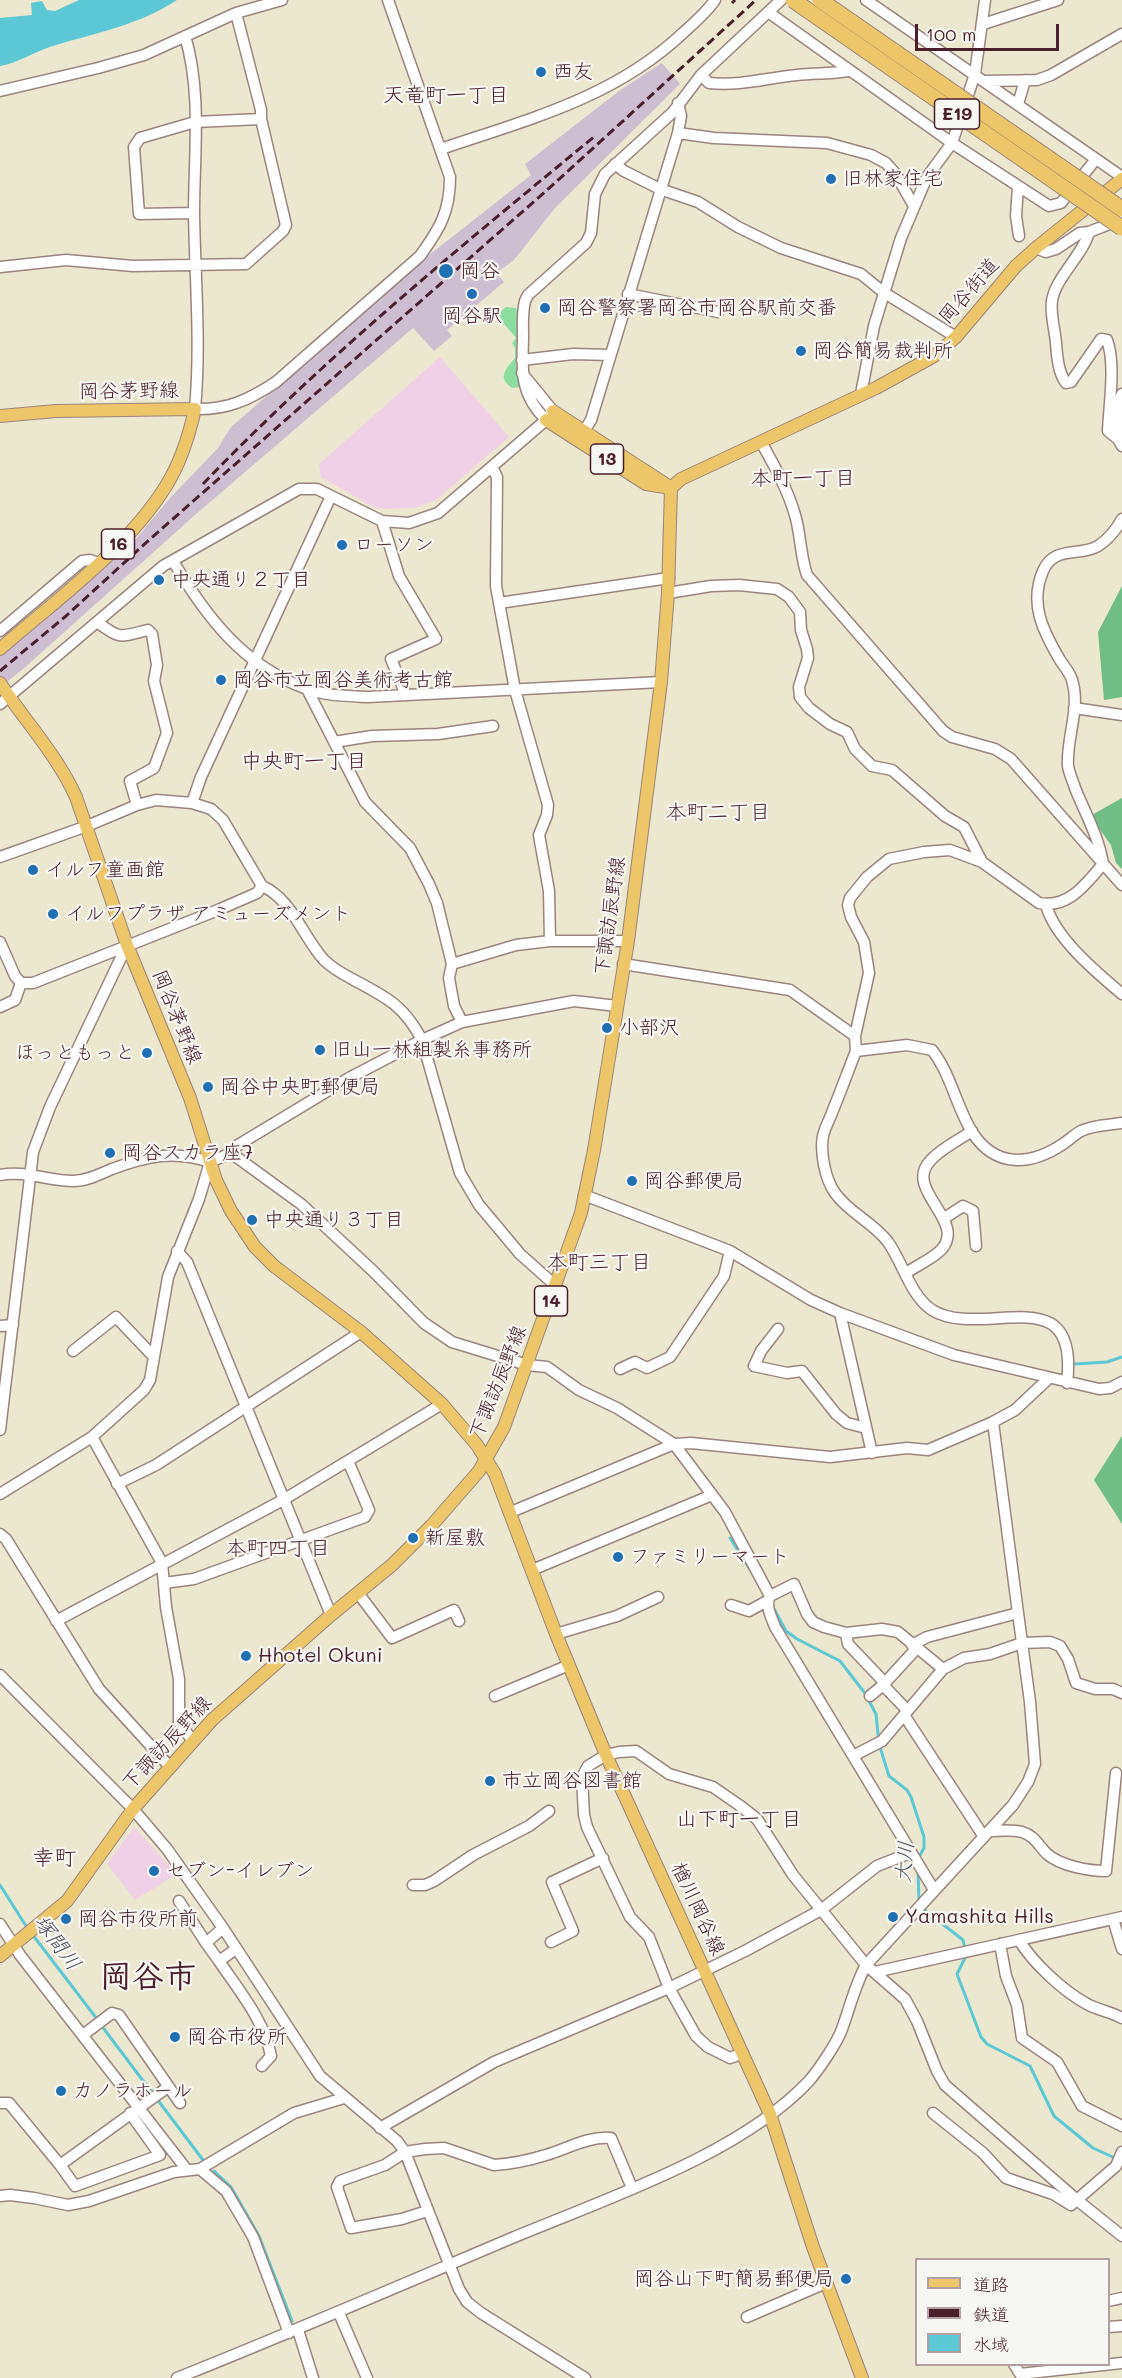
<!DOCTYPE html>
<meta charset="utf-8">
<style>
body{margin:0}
#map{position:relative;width:1122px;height:2378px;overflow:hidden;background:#ece8cf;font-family:Mali,"Klee One",sans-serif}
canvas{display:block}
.legend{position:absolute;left:915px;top:2258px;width:195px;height:108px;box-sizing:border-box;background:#f6f6f2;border:2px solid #b1a0a2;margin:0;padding:8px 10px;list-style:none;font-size:18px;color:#4a1f2b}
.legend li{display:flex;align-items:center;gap:12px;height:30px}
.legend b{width:30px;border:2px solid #b1a0a2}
.scale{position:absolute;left:915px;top:24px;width:144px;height:27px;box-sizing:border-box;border:3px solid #4a1f2b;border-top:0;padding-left:8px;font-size:18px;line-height:21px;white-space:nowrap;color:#4a1f2b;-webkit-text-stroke:4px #f6f6f2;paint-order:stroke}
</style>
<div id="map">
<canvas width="1122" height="2378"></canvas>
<ul class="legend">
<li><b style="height:8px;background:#ecc669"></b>道路</li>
<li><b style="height:8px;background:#4a1f2b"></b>鉄道</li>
<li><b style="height:16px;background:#5cc7d5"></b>水域</li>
</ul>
<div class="scale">100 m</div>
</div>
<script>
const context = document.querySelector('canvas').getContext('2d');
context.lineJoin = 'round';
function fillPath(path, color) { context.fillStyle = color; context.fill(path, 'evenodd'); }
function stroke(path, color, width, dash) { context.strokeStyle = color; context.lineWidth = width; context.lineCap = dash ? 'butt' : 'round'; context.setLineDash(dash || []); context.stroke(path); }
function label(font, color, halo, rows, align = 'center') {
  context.font = font + ' Mali,"Klee One",sans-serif'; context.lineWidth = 4.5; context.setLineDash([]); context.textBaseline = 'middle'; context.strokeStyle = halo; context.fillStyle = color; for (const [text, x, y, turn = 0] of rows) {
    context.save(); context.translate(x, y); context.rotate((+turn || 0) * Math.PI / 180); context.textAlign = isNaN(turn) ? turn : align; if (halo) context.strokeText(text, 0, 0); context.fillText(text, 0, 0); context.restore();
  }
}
fillPath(new Path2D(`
 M 440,357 L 509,437 L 436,500 L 414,508 L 385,509 L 373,507 L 321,477 L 319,464 Z
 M 134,1827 L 177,1874 L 135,1900 L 107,1864 Z`), '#efd0e6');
fillPath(new Path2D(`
 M 662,63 L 680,84 L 555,208 L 514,260 L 496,273 L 504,282 L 447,330 L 452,336 L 434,351 L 413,328 L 195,515 L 22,670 L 0,687 L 0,656 L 136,539 L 170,498 L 218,448 L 231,427 L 424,259 L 531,175 L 525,164 L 619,91 Z`), '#cdbed2');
fillPath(new Path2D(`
 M 506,307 L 516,308 L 519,315 L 517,359 L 520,387 L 513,388 C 496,379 506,368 515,358 L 515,348 L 512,343 L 516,338 L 498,317 L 491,320 Z`), '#8bde9f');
fillPath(new Path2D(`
 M 1122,586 L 1122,697 L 1104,700 L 1098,632 Z
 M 1122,798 L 1122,869 L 1116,863 L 1111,845 L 1090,816 Z
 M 1122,1436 L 1122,1524 L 1094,1480 Z`), '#70bd86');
fillPath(new Path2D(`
 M 79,0 L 177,0 C 141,24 97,33 56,45 C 37,50 19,63 0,66 L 0,18 L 32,15 L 31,3 L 42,1 L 47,10 L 55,11 Z`), '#5cc7d5');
stroke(new Path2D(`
 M 1075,1364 L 1107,1362 L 1122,1357
 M 730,1538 L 751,1571
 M 773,1607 L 786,1631 L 797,1639 L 840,1661 L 864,1692 L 876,1714 L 879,1744 L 889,1776 L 907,1790 L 911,1797 L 924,1837 L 924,1848 L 919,1857
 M 918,1870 L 919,1902
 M 0,1885 L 28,1929
 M 922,1908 L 963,1940 L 965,1949
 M 32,1934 L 97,2019
 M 966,1956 L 957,1974 L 981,2037 L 987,2044 L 1030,2066 L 1054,2116 L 1093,2148 L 1117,2159
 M 101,2025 L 153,2094
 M 157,2099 L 203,2160
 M 214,2171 L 231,2187 L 259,2236 L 292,2321`), '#5cc7d5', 3);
const minor = new Path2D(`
 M 866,0 L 1122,177
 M 768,12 L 952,143 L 1049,206 L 1061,203 L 1096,159
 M 983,24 L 1058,0
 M 185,36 C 202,92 194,155 194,213 C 195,279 201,344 195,409 C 227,410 249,400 276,382 L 420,256 C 440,228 450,212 450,177 L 388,0
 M 701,75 L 709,83 C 742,86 766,78 797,75 C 815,73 831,74 848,71
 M 986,81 L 1037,80 L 1051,75 L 1122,34
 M 0,91 L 98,68 L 144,55 L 236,13 L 282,0
 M 1018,104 L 1025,80
 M 678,133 L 714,138 L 827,143 L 871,155 L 886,163 L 895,173 L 914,206
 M 441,149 C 529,119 614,98 683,33 C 694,23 707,12 715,0
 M 615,164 L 624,171 L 660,189 L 698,202 L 738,227 L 781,248 L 861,274 L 883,292 L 956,337
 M 1018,186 L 1016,216 L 1019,236
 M 194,213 L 139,214 L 134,147 L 140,138 L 195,122 L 261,119
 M 1089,232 C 1083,255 1055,278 1052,301 C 1050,314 1055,330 1056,343 C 1057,356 1058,372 1066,383 L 1071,382 L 1101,339 L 1107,340 C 1116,364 1109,405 1108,431 L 1118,439 L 1122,446
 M 1036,248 L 1046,252 L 1056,249 L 1080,233 L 1089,232 L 1122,219
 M 0,267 L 66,260 L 133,266 L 246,264 L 283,231 L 286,225 L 261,119 L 261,110 L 236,13
 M 628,294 L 718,312
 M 522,360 L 573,354 L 610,355
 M 861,394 L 874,326 L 901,238 L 927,177 L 952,143 L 975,74 L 985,0
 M 546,420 C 520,394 522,373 523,338 C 523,326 522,313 525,301 L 528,295 L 586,243 L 591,233 L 595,194 L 605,174 L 673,112 L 701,75 L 781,0
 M 584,431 L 591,420 L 678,133 L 681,116 L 678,103
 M 1118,439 L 1118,402 L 1122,394
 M 761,442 C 774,465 788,490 795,515 C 801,535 800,555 807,575 L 943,731 L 952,737 L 995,749 L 1011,759 L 1122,885
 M 492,467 L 497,477 L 496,586 L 515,690 L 548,805 L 547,815 L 539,835 L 549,891 L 550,941
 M 382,521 L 399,576 L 436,639 L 391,659 L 406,695
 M 173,561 C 205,615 243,666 305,688 C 325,696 348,696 368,697 L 661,682
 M 668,593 L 711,586 L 739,585 L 777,589 L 789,597 L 800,612 L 801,630 L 807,649 L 808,658 L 799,687 L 800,697 L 809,708 L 830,724 L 847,732 L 855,749 L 872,766 L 892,770 L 945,816 L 964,827 L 982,862
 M 499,603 L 669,578
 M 97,622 C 121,640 119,637 148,630 L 152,634 L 157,665 L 154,681 L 167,733 L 154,768 L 130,781 L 137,805
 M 0,631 L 82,561 L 90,560 L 98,563
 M 307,689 L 365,802 L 410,848 L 429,884 L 437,903 L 452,964 L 449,978 L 454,1006 L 462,1022
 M 0,704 L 163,566 L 299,489 L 317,489 L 382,521 L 409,523 L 438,513 L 546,420 L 553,411 L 522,373
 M 1074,708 L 1122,715
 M 334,742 L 372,736 L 438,734 L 493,726
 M 192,803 L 201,777 L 331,496
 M 0,857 L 87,826 L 137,805 L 156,800 L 192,803 L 211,809 L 223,820 L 262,886 C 292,899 303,937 324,960 C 333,969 343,974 354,980 C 388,998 404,1006 422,1040 L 460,1173 L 479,1205 L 520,1254 L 556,1286
 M 1046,905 C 1055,938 1096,972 1122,994
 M 0,942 L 15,976 L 21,983 L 33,983 L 218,910 L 257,893 L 262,886
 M 452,964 L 516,945 L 550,941 L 628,941
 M 623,964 L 790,990 L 855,1036
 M 0,1007 L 15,1000 L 21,983
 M 856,1051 L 907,1045 L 932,1050 C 951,1074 956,1106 972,1132 C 995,1168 1030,1166 1063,1144 C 1069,1140 1075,1134 1081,1131 C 1093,1125 1110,1125 1122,1123
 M 231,1153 L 301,1204 L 373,1271 L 424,1323 L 452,1342 L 527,1365 L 547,1367 L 579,1390 L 617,1408 L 674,1444 L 725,1512 L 770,1596 C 765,1606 771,1616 775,1627 L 934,1890
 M 0,1175 C 24,1170 49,1181 73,1181 C 87,1181 100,1174 112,1169 C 147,1156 174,1150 210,1162 L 231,1153 L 238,1145 L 349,1078 L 422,1040 L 462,1022 L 574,1001 L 617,1006
 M 584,1195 L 730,1251 L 811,1300 L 840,1313 L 954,1355 L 1099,1389 L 1110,1388 L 1122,1382
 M 943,1219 L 963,1206 L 973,1211 L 976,1246
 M 177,1251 L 187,1262 L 331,1615
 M 906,1273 C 916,1266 932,1259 941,1250 C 968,1221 903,1190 930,1161 C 940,1149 959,1140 972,1131
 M 840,1313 L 872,1453
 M 0,1326 L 13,1325
 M 778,1329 L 761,1351 L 754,1366 L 787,1373 L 802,1371 L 836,1414 L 847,1423 L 866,1428
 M 73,1351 L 116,1317 L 154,1357
 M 620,1369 L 635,1362 L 647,1368 L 670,1357 L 724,1276 L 730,1251
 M 1067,1383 C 1080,1274 982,1341 932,1310 C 910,1295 903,1263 888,1242 C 873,1222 849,1213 835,1193 C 825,1179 820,1152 823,1136 C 825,1127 830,1119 833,1110 C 841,1091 848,1071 856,1051 L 855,1036 L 869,973 L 864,942 L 851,917 L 848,905 L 850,898 L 867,877 L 889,859 L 924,852 L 950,850 L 982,862 L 1039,903 C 1068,909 1086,884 1103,864 C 1099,837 1085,813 1075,788 C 1073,781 1069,773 1068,766 C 1066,738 1081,708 1072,680 C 1070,673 1064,666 1060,660 C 1043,631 1029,604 1043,571 C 1054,545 1080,557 1098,546 C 1109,539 1116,530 1122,519
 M 0,1430 L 33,1152 L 50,1107 L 127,945
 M 92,1437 L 162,1563 L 166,1607 L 179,1679 L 179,1722 L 192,1740
 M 117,1484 L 156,1465 L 361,1332
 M 0,1494 L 92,1437 L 144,1390 L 150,1380 L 168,1277 L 199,1199 L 210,1162
 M 511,1512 L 674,1444 L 691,1443 L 830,1457 L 907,1448 L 928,1450 L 993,1422 L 1015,1410 L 1048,1379
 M 0,1534 L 6,1539 L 99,1689 L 170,1767
 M 532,1570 L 712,1495
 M 164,1583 L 194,1579 L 365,1517 L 369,1510 L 348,1461
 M 358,1593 L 392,1638 L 454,1610 L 459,1621
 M 770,1596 L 794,1584 L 807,1614 L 813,1622 L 824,1627 L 846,1633 L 882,1629 L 898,1632 L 943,1669
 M 731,1605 L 749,1611 L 767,1601
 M 56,1621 L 283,1500 L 442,1404
 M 846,1633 L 848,1644 L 885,1683
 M 556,1634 L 617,1616 L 658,1597
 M 912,1645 L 927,1637 L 1018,1613 L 993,1422
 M 0,1675 L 133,1809 L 167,1849 L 223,1928 L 320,2076 L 397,2141 L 405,2152 L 459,2289 L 467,2302 L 481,2313 L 585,2378
 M 883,1685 L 907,1710
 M 495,1696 L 569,1665
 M 870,1696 L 883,1685 L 916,1649
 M 904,1715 L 984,1837
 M 853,1756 L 882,1741 L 943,1669 L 964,1658 L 990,1654 L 1022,1643 L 1050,1642 L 1060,1646 L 1068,1659 L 1076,1683 L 1095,1689 L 1113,1689 L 1122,1693
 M 989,1831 C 1000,1831 1011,1829 1022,1832 C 1035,1836 1038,1845 1047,1854 C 1061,1866 1089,1871 1106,1871 L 1116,1773
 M 413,1885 L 425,1885 L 434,1881 L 473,1855 L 529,1826 L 549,1811
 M 179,1901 L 206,1943
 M 1113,1919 L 1122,1949
 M 0,1924 L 20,1955 L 187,2170
 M 223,1928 L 206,1943 L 219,1961 L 236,1949
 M 1019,1940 C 1033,1963 1063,1991 1087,2004 C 1098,2010 1111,2012 1122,2018
 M 551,1942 L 573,1931 L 552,1882 L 603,1858
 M 1000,1944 L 1006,1976 L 1017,2005 L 1022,2038 L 1057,2062 L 1082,2106 L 1122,2126
 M 219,1961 C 240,1992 264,2020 271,2056 L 262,2066
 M 875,1972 L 1122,1917
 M 83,2035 L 112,2013 L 119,2015 L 180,2103
 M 743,2053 L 730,2058 L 708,2047 L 696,2036 L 669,1988 L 649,1937 L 630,1917 L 587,1827 L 584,1815 L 582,1777 L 588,1766 L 606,1755 L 619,1752 L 636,1751 L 669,1774 L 713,1787 L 739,1805 L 757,1819 L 793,1875 L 866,1965 L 905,1999 L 917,2021 L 937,2071 L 945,2085 L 1077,2200 L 1122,2236
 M 0,2103 L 9,2103 L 60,2165 L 168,2087
 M 933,2113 L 983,2153 L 1006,2178 L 1053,2194 L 1071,2205 L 1116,2166 L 1122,2152
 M 380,2128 L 494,2062 L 669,1988 L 745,1951 L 821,1910 L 877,1866 L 910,1853
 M 60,2165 L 75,2186 L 160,2155 L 130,2113
 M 200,2169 L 226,2191 L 253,2237 L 289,2333
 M 0,2196 L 10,2195 L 34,2198 L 68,2205 L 89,2201 L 174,2172 L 200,2169 L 294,2113 L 344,2098
 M 427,2211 L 402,2219 L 351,2228 L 337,2187 L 340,2181 L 385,2165 L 405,2152 L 425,2149 L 444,2148 L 494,2165 C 511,2164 530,2160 546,2155 C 567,2149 588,2136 611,2138 L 632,2188
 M 1108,2301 L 1122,2298
 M 339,2313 L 367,2378
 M 747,2317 L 826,2283
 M 1108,2327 L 1122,2326
 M 298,2330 L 313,2378
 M 1014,2364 L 1020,2374 L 1122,2363
 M 177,2378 C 290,2333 401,2285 512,2238 C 605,2199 739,2155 808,2082 C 818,2071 837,2043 842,2029 C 850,2007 855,1985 866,1965 L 1013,1805 L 1028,1782 L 1035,1764 L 1030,1702 L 1018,1613`);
const major = new Path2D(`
 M 553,411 L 670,487
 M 0,416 L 56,411 L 195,409 C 189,436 181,462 166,486 C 127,549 56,600 0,649
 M 546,420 L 646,484 L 671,488
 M 671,488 L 681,479 L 876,388 L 934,356 L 956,337 L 1016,266 L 1036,248 L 1122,179
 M 0,683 C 25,721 57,755 76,797 L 127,945 L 190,1098 L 216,1180 L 231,1211 L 255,1247 L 274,1266 L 361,1332 L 442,1404 L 477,1445 L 495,1474 L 556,1634 L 606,1755 L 770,2114 L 813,2247 L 862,2378
 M 0,1956 L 67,1901 L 133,1809 L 212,1720 L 331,1615 L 392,1565 L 432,1525 L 479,1471 L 504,1427 L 581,1213 L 594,1150 L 628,941 L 661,682 L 668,593 L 671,488`);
stroke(minor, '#9b847d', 13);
stroke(major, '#9b847d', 14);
stroke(minor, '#fff', 10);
stroke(major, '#ecc669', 12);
stroke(new Path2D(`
 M 732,3 L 735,0
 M 203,484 C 324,358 460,247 595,136
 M 0,671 L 66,616 L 149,540 L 546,191 L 756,0`), '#4a1f2b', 3, [9, 4.5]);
const highwayBridge = new Path2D(`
 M 793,0 L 1122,228
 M 820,0 L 1122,209`);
stroke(highwayBridge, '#9b847d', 17, []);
stroke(highwayBridge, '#ecc669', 15);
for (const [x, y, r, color] of [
 [541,72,6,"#1f6fb2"],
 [831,179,6,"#1f6fb2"],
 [446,271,8,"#1f6fb2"],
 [472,294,6,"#1f6fb2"],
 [545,308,6,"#1f6fb2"],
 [801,351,6,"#1f6fb2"],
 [342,545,6,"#1f6fb2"],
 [159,580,6,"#1f6fb2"],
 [221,680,6,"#1f6fb2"],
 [33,870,6,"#1f6fb2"],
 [53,914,6,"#1f6fb2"],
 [607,1028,6,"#1f6fb2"],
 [320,1050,6,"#1f6fb2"],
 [147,1053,6,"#1f6fb2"],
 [208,1087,6,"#1f6fb2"],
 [110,1153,6,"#1f6fb2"],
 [632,1181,6,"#1f6fb2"],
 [252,1220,6,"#1f6fb2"],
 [413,1538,6,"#1f6fb2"],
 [618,1557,6,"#1f6fb2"],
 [246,1656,6,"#1f6fb2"],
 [490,1781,6,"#1f6fb2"],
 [154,1871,6,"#1f6fb2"],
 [893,1917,6,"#1f6fb2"],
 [66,1919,6,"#1f6fb2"],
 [175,2037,6,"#1f6fb2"],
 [61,2091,6,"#1f6fb2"],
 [846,2279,6,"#1f6fb2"]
]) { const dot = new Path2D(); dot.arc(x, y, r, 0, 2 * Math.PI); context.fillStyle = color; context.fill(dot); stroke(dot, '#f6f6f2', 2); }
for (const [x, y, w] of [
 [957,114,45],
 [607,459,33],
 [118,544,33],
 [551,1301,33]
]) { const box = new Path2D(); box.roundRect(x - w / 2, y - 15, w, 30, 4.5); context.fillStyle = '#f6f6f2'; context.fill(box); stroke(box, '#4a1f2b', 1.5); }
label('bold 18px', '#4a1f2b', null, [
 ["E19",957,114],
 ["13",607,459],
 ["16",118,544],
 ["14",551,1301]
]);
label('20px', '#4a1f2b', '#f6f6f2', [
 ["西友",553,72],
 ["旧林家住宅",843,179],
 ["岡谷",460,271],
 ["岡谷警察署岡谷市岡谷駅前交番",557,308],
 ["岡谷駅",472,316,"center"],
 ["岡谷簡易裁判所",813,351],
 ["ローソン",354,545],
 ["中央通り２丁目",171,580],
 ["岡谷市立岡谷美術考古館",233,680],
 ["イルフ童画館",45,870],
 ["イルフプラザ アミューズメント",65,914],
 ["小部沢",619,1028],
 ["旧山一林組製糸事務所",332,1050],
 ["ほっともっと",135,1053,"right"],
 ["岡谷中央町郵便局",220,1087],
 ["岡谷スカラ座7",122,1153],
 ["岡谷郵便局",644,1181],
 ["中央通り３丁目",264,1220],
 ["新屋敷",425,1538],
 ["ファミリーマート",630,1557],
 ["Hhotel Okuni",258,1656],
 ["市立岡谷図書館",502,1781],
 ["セブン-イレブン",166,1871],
 ["Yamashita Hills",905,1917],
 ["岡谷市役所前",78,1919],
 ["岡谷市役所",187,2037],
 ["カノラホール",73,2091],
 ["岡谷山下町簡易郵便局",834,2279,"right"]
], 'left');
label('20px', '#4a1f2b', '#f6f6f2', [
 ["岡谷街道",969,291,-49],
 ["岡谷茅野線",129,391,-1],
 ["下諏訪辰野線",610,916,-82],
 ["岡谷茅野線",177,1017,68],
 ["下諏訪辰野線",498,1382,-68],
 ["下諏訪辰野線",167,1743,-47],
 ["楢川岡谷線",698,1909,65]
]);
label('21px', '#4a1f2b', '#f6f6f2', [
 ["天竜町一丁目",446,96],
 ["本町一丁目",803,479],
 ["中央町一丁目",304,762],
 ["本町二丁目",718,813],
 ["本町三丁目",599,1263],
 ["本町四丁目",278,1549],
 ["山下町一丁目",739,1820]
]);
label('italic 21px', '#4f515e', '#f6f6f2', [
 ["大川",905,1862,-85],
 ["塚間川",57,1943,53]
]);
label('22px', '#4a1f2b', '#f6f6f2', [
 ["幸町",54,1858]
]);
label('bold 32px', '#4a1f2b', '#f6f6f2', [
 ["岡谷市",148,1977]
]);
</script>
